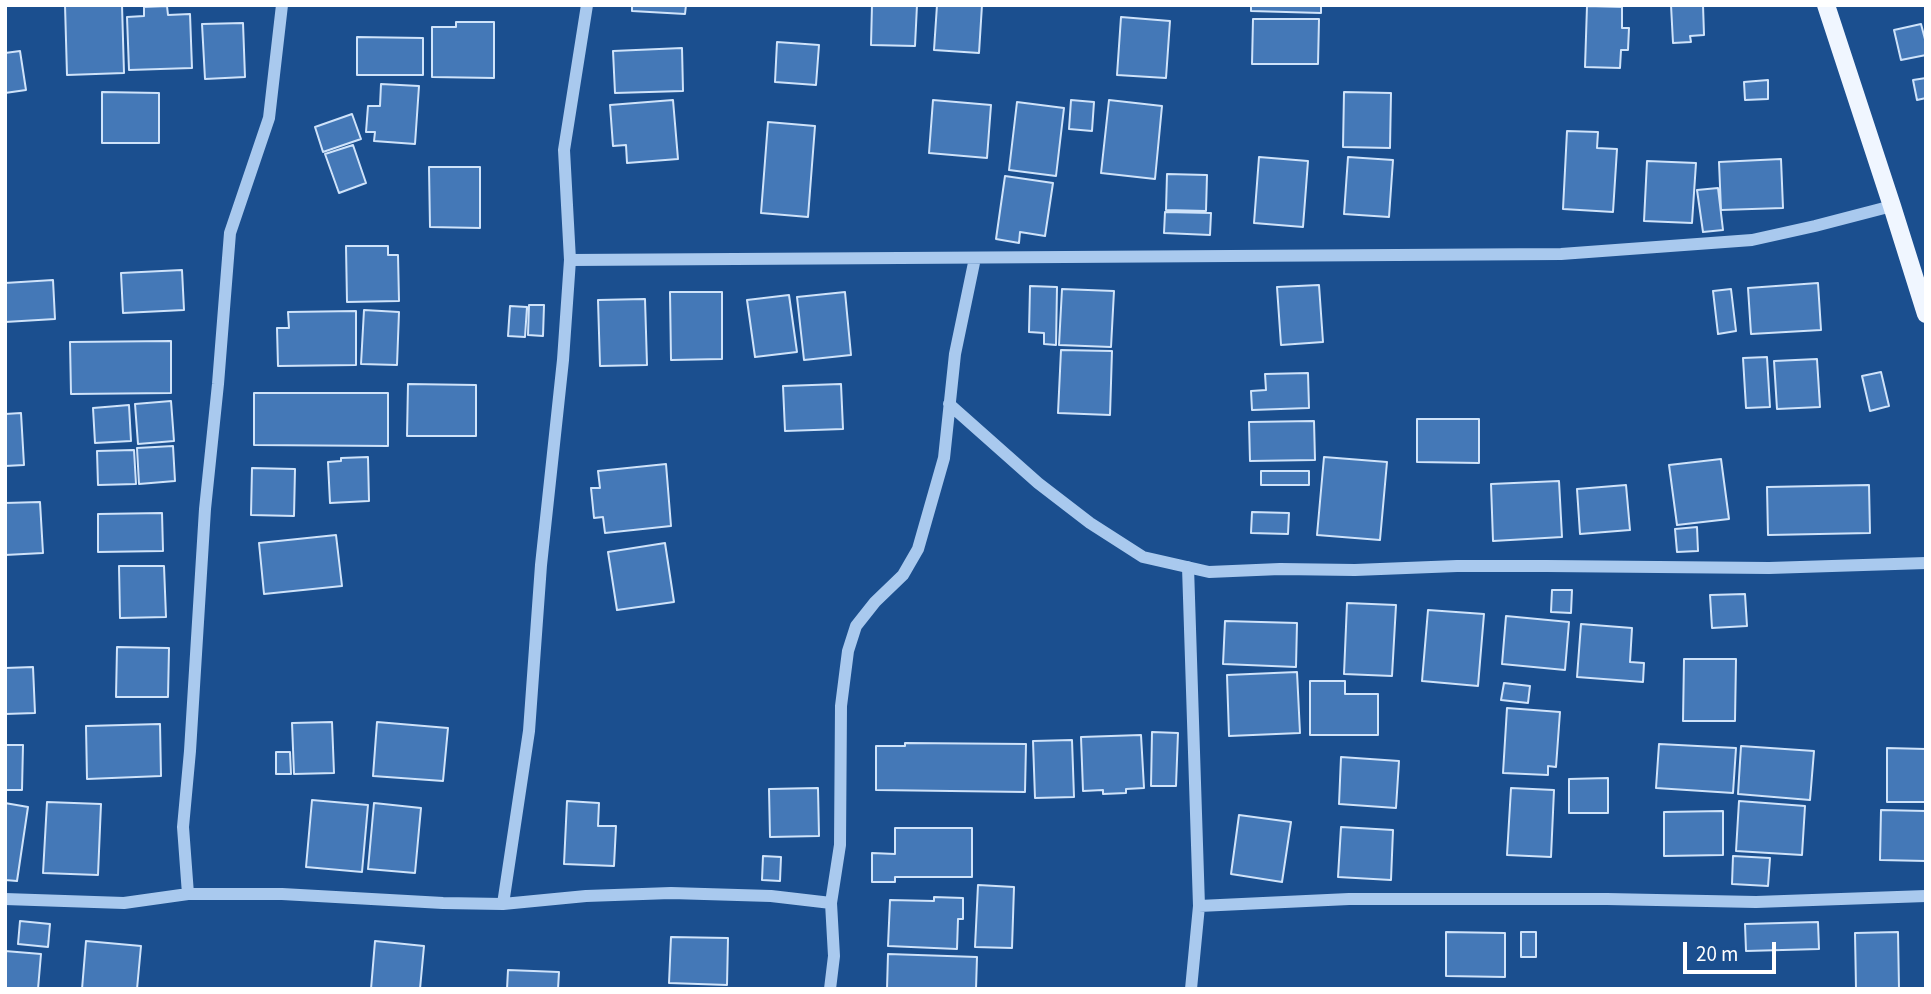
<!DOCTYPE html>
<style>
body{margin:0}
#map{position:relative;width:1931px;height:994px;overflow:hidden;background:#1b4f8f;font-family:"Source Sans 3",sans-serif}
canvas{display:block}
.frame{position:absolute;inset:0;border:7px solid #fff;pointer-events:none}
.scale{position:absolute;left:1683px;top:942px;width:93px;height:32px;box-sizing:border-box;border:4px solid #fff;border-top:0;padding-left:9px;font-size:21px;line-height:24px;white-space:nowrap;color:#fff;-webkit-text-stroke:5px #1b4f8f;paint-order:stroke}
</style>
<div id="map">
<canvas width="1931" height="994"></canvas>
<div class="frame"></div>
<div class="scale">20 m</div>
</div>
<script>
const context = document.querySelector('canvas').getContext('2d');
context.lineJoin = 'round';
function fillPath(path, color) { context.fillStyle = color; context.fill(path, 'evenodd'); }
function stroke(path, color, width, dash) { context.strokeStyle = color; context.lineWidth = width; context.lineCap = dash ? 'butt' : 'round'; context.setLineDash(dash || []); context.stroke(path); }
const building = new Path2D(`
 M 65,5 L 122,5 L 124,73 L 67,75 Z
 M 632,5 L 686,5 L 685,14 L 632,11 Z
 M 872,5 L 917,5 L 915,46 L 871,45 Z
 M 937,5 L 982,5 L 979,53 L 934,50 Z
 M 1251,5 L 1321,5 L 1321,13 L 1251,11 Z
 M 1671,5 L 1703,5 L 1704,35 L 1690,36 L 1691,42 L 1673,43 Z
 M 167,6 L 168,15 L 190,14 L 192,68 L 129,70 L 127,17 L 144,16 L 144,7 Z
 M 1587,6 L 1622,7 L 1622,28 L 1629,28 L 1628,50 L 1621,50 L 1620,68 L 1585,67 Z
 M 1121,17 L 1170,21 L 1166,78 L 1117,75 Z
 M 1253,19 L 1319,19 L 1318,64 L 1252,64 Z
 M 456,22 L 494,22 L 494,78 L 432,77 L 432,27 L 456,27 Z
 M 243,23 L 245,77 L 205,79 L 202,24 Z
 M 1921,24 L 1926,43 L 1926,55 L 1901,60 L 1894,30 Z
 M 357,37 L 423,38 L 423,75 L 357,75 Z
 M 777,42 L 819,45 L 816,85 L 775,82 Z
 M 682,48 L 683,91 L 615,93 L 613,51 Z
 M 20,51 L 26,90 L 5,93 L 5,53 Z
 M 1926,78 L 1926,98 L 1917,100 L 1913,80 Z
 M 1768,80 L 1768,99 L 1745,100 L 1744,82 Z
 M 381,84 L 419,86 L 415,144 L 374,141 L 375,132 L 366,132 L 368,106 L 380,106 Z
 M 102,92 L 159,93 L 159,143 L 102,143 Z
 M 1344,92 L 1391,93 L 1390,148 L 1343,147 Z
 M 673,100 L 678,159 L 627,163 L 626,145 L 613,146 L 610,105 Z
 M 933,100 L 991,105 L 987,158 L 929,153 Z
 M 1071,100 L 1094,102 L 1092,131 L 1069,129 Z
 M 1109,100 L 1162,106 L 1155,179 L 1101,173 Z
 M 1017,102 L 1064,108 L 1056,176 L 1009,170 Z
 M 352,114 L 361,139 L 323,152 L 315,127 Z
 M 768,122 L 815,126 L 808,217 L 761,213 Z
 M 1567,131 L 1598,132 L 1597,148 L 1617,149 L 1613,212 L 1563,209 Z
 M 353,145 L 366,183 L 339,193 L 325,154 Z
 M 1259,157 L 1308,161 L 1303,227 L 1254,223 Z
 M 1348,157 L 1393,160 L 1389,217 L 1344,214 Z
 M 1781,159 L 1783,208 L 1721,210 L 1719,162 Z
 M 1647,161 L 1696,163 L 1692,223 L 1644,221 Z
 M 429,167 L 480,167 L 480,228 L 430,227 Z
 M 1167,174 L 1207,175 L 1206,211 L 1166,210 Z
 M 1005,176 L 1053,183 L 1045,236 L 1020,232 L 1019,243 L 996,239 Z
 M 1718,188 L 1723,230 L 1703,232 L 1697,190 Z
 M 1165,212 L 1211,213 L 1210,235 L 1164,233 Z
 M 346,246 L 388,246 L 388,255 L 398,255 L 399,301 L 347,302 Z
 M 182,270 L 184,310 L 123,313 L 121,273 Z
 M 53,280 L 55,319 L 5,322 L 5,283 Z
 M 1818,283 L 1821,330 L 1751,334 L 1748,288 Z
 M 1319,285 L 1323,342 L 1281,345 L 1277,287 Z
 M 1030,286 L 1057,287 L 1056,345 L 1044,344 L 1044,333 L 1029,332 Z
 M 1062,289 L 1114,291 L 1111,347 L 1059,345 Z
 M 1731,289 L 1736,331 L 1718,334 L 1713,291 Z
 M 670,292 L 722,292 L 722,359 L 671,360 Z
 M 845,292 L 851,355 L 804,360 L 797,297 Z
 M 789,295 L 797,352 L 755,357 L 747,300 Z
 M 645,299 L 647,365 L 600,366 L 598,300 Z
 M 529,305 L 544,305 L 543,336 L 528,335 Z
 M 510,306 L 527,307 L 525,337 L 508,336 Z
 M 364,310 L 399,312 L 397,365 L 361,364 Z
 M 356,311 L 356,365 L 278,366 L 277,328 L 289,328 L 288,312 Z
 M 171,341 L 171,393 L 71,394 L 70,342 Z
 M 1061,350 L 1112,351 L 1110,415 L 1058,413 Z
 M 1767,357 L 1770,407 L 1746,408 L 1743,358 Z
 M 1817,359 L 1820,407 L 1777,409 L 1774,361 Z
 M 1881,372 L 1889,406 L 1870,411 L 1862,376 Z
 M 1308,373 L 1309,408 L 1252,410 L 1251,391 L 1266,390 L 1265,374 Z
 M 408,384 L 476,385 L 476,436 L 407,436 Z
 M 841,384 L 843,429 L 785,431 L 783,386 Z
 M 254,393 L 388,393 L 388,446 L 254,445 Z
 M 171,401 L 174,441 L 138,444 L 135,404 Z
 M 129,405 L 131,441 L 95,443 L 93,408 Z
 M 21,413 L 24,465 L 5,466 L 5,414 Z
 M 1417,419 L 1479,419 L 1479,463 L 1417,462 Z
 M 1314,421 L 1315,460 L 1250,461 L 1249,422 Z
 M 173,446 L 175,481 L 139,484 L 137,448 Z
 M 134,450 L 136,484 L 98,485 L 97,451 Z
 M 368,457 L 369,501 L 330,503 L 328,462 L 341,461 L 341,458 Z
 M 1324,457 L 1387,462 L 1380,540 L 1317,535 Z
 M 1721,459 L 1729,519 L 1677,525 L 1669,465 Z
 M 666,464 L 671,526 L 605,533 L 603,517 L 594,518 L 591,488 L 600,488 L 598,471 Z
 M 252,468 L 295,469 L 294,516 L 251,515 Z
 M 1261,471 L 1309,471 L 1309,485 L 1261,485 Z
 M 1559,481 L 1562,537 L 1493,541 L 1491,484 Z
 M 1626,485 L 1630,530 L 1580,534 L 1577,489 Z
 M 1869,485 L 1870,533 L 1768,535 L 1767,487 Z
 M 40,502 L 43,553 L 5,555 L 5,503 Z
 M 1252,512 L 1289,513 L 1288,534 L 1251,533 Z
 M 162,513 L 163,551 L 98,552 L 98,514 Z
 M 1697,527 L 1698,551 L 1677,552 L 1675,529 Z
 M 336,535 L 342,586 L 264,594 L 259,543 Z
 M 665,543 L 674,602 L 617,610 L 608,552 Z
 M 119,566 L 164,566 L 166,617 L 120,618 Z
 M 1552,590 L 1572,590 L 1571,613 L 1551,612 Z
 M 1745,594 L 1747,626 L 1712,628 L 1710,595 Z
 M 1347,603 L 1396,605 L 1392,676 L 1344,674 Z
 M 1428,610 L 1484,614 L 1478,686 L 1422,681 Z
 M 1506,616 L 1569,622 L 1565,670 L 1502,664 Z
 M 1225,621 L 1297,623 L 1296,667 L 1223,664 Z
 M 1581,624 L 1632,628 L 1630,662 L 1644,663 L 1643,682 L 1577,677 Z
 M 117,647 L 169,648 L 168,697 L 116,697 Z
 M 1684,659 L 1736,659 L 1735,721 L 1683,721 Z
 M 33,667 L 35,713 L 5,714 L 5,668 Z
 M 1297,672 L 1300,733 L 1229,736 L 1227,675 Z
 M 1310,681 L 1345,681 L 1345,694 L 1378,694 L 1378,735 L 1310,735 Z
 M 1504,683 L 1530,686 L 1528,703 L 1501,700 Z
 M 1507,708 L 1560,712 L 1556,767 L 1548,766 L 1548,775 L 1503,773 Z
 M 332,722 L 334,773 L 294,774 L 292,723 Z
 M 377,722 L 448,728 L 443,781 L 373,776 Z
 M 160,724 L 161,776 L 87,779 L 86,726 Z
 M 1152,732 L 1178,733 L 1176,786 L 1151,786 Z
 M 1141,735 L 1144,788 L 1126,789 L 1126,793 L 1103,794 L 1103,790 L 1083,791 L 1081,737 Z
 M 1072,740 L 1074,797 L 1035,798 L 1033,741 Z
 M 905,743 L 1026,744 L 1025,792 L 876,790 L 876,746 L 905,746 Z
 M 1659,744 L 1736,748 L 1733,793 L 1656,788 Z
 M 5,745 L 23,745 L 22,790 L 5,790 Z
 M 1741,746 L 1814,751 L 1810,800 L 1738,794 Z
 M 1887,748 L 1926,749 L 1926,802 L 1887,802 Z
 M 276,752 L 290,752 L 291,774 L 276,774 Z
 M 1341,757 L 1399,761 L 1396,808 L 1339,804 Z
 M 1608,778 L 1608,813 L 1569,813 L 1569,779 Z
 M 818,788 L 819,836 L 770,837 L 769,789 Z
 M 1511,788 L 1554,790 L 1551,857 L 1507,855 Z
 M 312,800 L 368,805 L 362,872 L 306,867 Z
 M 567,801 L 599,803 L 598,826 L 616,826 L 614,866 L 564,864 Z
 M 1739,801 L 1805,806 L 1802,855 L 1736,851 Z
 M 47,802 L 101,804 L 98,875 L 43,873 Z
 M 5,803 L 28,807 L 17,881 L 5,880 Z
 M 374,803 L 421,808 L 415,873 L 368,869 Z
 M 1881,810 L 1926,811 L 1926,861 L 1880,860 Z
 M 1723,811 L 1723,855 L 1664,856 L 1664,812 Z
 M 1239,815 L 1291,822 L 1282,882 L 1231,874 Z
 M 1341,827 L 1393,830 L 1391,880 L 1338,877 Z
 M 895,828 L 972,828 L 972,877 L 895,877 L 895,882 L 872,882 L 872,853 L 895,854 Z
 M 763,856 L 781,857 L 780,881 L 762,880 Z
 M 1733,856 L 1770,858 L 1768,886 L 1732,884 Z
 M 978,885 L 1014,887 L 1012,948 L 975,947 Z
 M 934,897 L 963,898 L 963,919 L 958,919 L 957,949 L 888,946 L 890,900 L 934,901 Z
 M 20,921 L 50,924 L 48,947 L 18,944 Z
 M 1818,922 L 1819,949 L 1746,951 L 1745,924 Z
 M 1446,932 L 1505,933 L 1505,977 L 1446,976 Z
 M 1521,932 L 1536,932 L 1536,957 L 1521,957 Z
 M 1898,932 L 1899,989 L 1856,989 L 1855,933 Z
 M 671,937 L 728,938 L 727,985 L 669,983 Z
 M 86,941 L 141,946 L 137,989 L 82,989 Z
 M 375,941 L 424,946 L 420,989 L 371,989 Z
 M 5,951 L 41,954 L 38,989 L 5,989 Z
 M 888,954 L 977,957 L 976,989 L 887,989 Z
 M 508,970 L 559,972 L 558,989 L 507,989 Z`);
fillPath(building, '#4478b7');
stroke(building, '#cfe3fa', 2);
stroke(new Path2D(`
 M 570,260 L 1561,254 L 1752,240 L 1815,226 L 1892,206
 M 949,404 L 1038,483 L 1090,523 L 1143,557 L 1209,572 L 1280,569 L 1355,570 L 1457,566 L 1547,566 L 1769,568 L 1926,563
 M 1188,567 L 1199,906 L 1191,989
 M 188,894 L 183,827 L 190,751 L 205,509 L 218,384 L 230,233 L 269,118 L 282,5
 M 5,899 L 124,903 L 188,894 L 282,894 L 443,903 L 503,904 L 586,896 L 671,893 L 771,896 L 831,903
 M 503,904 L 529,731 L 541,565 L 563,360 L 570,260 L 564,150 L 587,5
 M 1199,906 L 1349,899 L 1607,899 L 1756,902 L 1926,896
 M 830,989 L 834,956 L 831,903 L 840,845 L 841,706 L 848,651 L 856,626 L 875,602 L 903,575 L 918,549 L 944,458 L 955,354 L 975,258`), '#a9c9ee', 12);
stroke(new Path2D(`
 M 1826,5 L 1892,206 L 1926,314`), '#f0f6ff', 18);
</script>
